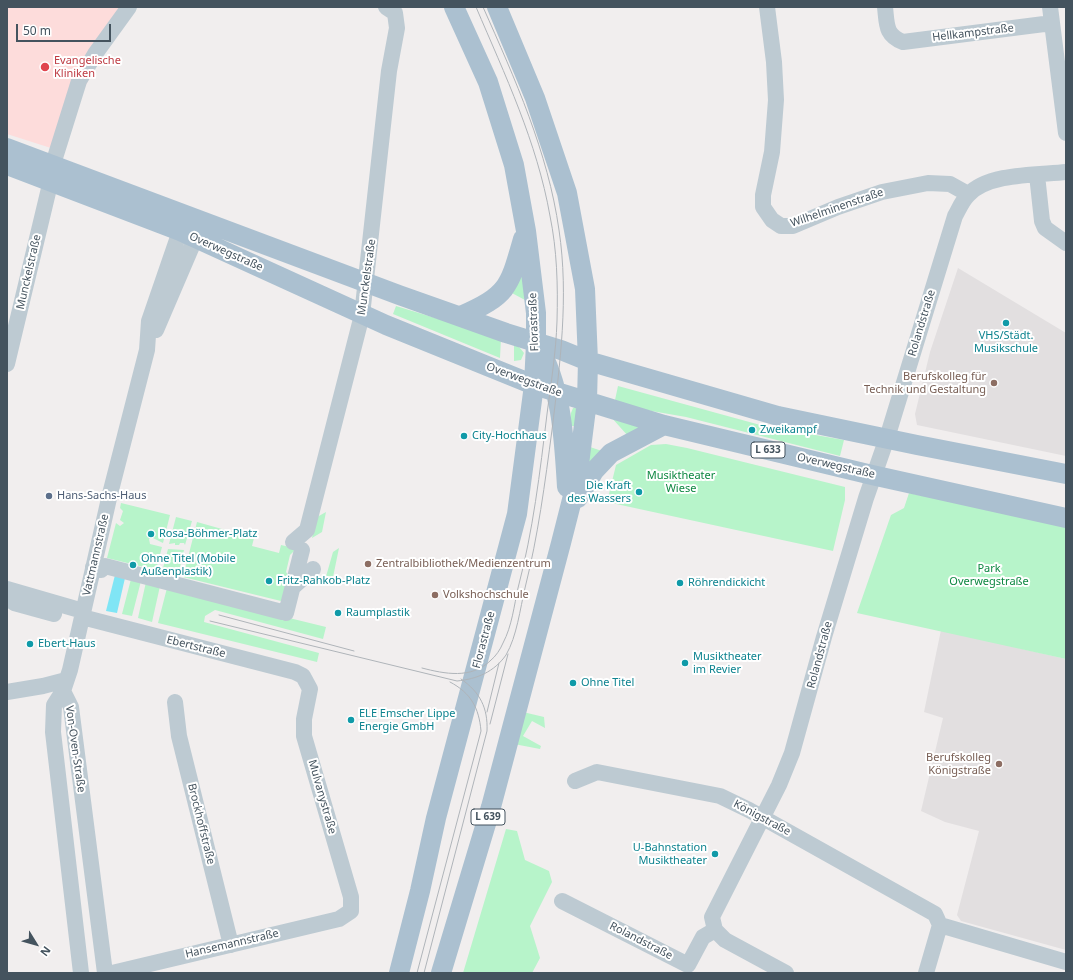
<!DOCTYPE html>
<meta charset="utf-8">
<style>
body{margin:0}
#map{position:relative;width:1073px;height:980px;overflow:hidden;background:#f1eeee;font-family:"Noto Sans",sans-serif}
canvas{display:block}
.frame{position:absolute;inset:0;border:8px solid #44535e;pointer-events:none}
.north{position:absolute;left:16px;top:924px;width:40px;height:40px;-webkit-text-stroke:3px #fff;paint-order:stroke;rotate:127deg;font-size:11px;font-weight:700;line-height:16px;text-align:center;color:#44535e}
.north::after{content:'';display:block;margin:auto;width:14px;height:18px;background:#44535e;clip-path:polygon(50% 0,100% 100%,50% 72%,0 100%)}
.scale{position:absolute;left:16px;top:24px;width:95px;height:18px;box-sizing:border-box;border:2px solid #44535e;border-top:0;padding-left:5px;font-size:12px;line-height:14px;white-space:nowrap;color:#44535e;-webkit-text-stroke:3px #fff;paint-order:stroke}
</style>
<div id="map">
<canvas width="1073" height="980"></canvas>
<div class="frame"></div>
<div class="north">N</div>
<div class="scale">50 m</div>
</div>
<script>
const context = document.querySelector('canvas').getContext('2d');
context.lineJoin = 'round';
function fillPath(path, color) { context.fillStyle = color; context.fill(path, 'evenodd'); }
function stroke(path, color, width, dash) { context.strokeStyle = color; context.lineWidth = width; context.lineCap = dash ? 'butt' : 'round'; context.setLineDash(dash || []); context.stroke(path); }
function label(font, color, halo, rows, align = 'center') {
  context.font = font + ' "Noto Sans",sans-serif'; context.lineWidth = 4; context.setLineDash([]); context.textBaseline = 'middle'; context.strokeStyle = halo; context.fillStyle = color; for (const [text, x, y, turn = 0] of rows) {
    context.save(); context.translate(x, y); context.rotate((+turn || 0) * Math.PI / 180); context.textAlign = isNaN(turn) ? turn : align; if (halo) context.strokeText(text, 0, 0); context.fillText(text, 0, 0); context.restore();
  }
}
fillPath(new Path2D(`
 M 958,268 L 1066,333 L 1066,456 L 917,425 L 915,414 L 930,352 Z
 M 941,630 L 1066,659 L 1066,950 L 961,921 L 957,915 L 979,831 L 945,822 L 921,811 L 943,718 L 924,712 Z`), '#e2dfe0');
fillPath(new Path2D(`
 M 7,7 L 125,7 L 54,149 L 7,134 Z`), '#fddcdb');
fillPath(new Path2D(`
 M 521,267 L 525,300 L 510,292 Z
 M 396,306 L 501,338 L 500,358 L 393,314 Z
 M 514,344 L 520,348 L 524,353 L 521,360 L 514,361 Z
 M 618,386 L 764,426 L 844,440 L 840,456 L 686,417 L 640,409 L 615,400 Z
 M 573,408 L 576,408 L 578,426 L 571,426 L 571,413 Z
 M 611,417 L 648,428 L 628,436 Z
 M 666,444 L 687,448 L 845,487 L 845,500 L 833,551 L 607,502 L 616,465 L 651,445 Z
 M 590,447 L 605,452 L 588,471 Z
 M 909,493 L 1066,526 L 1066,659 L 857,613 L 891,515 L 904,508 Z
 M 121,503 L 170,515 L 163,543 L 153,538 L 149,539 L 150,544 L 162,547 L 156,570 L 107,558 L 116,523 L 120,526 L 124,523 L 120,520 L 123,511 L 120,508 Z
 M 326,512 L 322,532 L 312,538 L 317,517 Z
 M 176,517 L 192,521 L 185,545 L 184,543 L 180,543 L 179,545 L 175,545 L 175,543 L 169,544 Z
 M 197,522 L 254,538 L 252,546 L 279,553 L 281,545 L 294,548 L 295,550 L 290,555 L 286,572 L 291,579 L 285,602 L 183,577 Z
 M 339,548 L 332,582 L 325,580 L 333,552 Z
 M 168,549 L 184,550 L 178,576 L 162,572 Z
 M 131,579 L 141,581 L 132,616 L 122,614 Z
 M 146,582 L 160,586 L 152,622 L 138,618 Z
 M 167,588 L 326,627 L 323,639 L 215,610 L 205,616 L 204,622 L 319,653 L 317,662 L 158,623 Z
 M 523,712 L 544,717 L 545,728 L 532,721 L 523,736 L 541,746 L 540,749 L 514,744 Z
 M 506,829 L 517,831 L 525,860 L 549,871 L 552,882 L 530,926 L 540,958 L 532,973 L 463,973 Z`), '#b7f4ca');
fillPath(new Path2D(`
 M 115,575 L 125,578 L 117,613 L 106,611 Z`), '#80e5f5');
stroke(new Path2D(`
 M 767,7 L 774,62 L 776,100 L 772,152 L 763,195 L 763,207 L 772,220 L 781,226 L 793,226 L 838,207 L 882,192 L 928,183 L 950,184 L 968,194
 M 885,7 C 887,24 885,35 903,42 L 1052,23
 M 1050,7 L 1066,133
 M 53,164 L 79,81 L 95,54 L 129,7
 M 1037,175 L 1042,221 L 1045,228 L 1066,243
 M 156,330 L 195,239 L 195,227
 M 7,364 L 51,180
 M 293,542 L 307,530 L 362,315 L 389,71 L 397,28 L 395,13 L 386,7
 M 93,567 L 101,570 L 105,566 L 282,612
 M 293,587 L 313,569
 M 7,589 L 83,611
 M 14,603 L 54,614
 M 286,613 L 302,550
 M 82,617 L 295,672 L 303,676 L 310,689 L 304,719 L 304,736 L 351,897 L 351,911 L 339,919 L 112,973
 M 63,691 L 71,707 L 105,973
 M 7,692 L 43,686 L 66,680
 M 175,702 L 179,736 L 231,945
 M 575,781 L 597,772 L 720,796 L 749,810 L 935,914 L 940,925 L 926,973
 M 562,901 L 688,965 L 703,937 L 715,930
 M 940,925 L 1066,962
 M 81,973 L 53,732 L 54,705 L 63,691 L 70,670 L 110,494 L 147,350 L 149,321 L 180,231 L 190,223
 M 786,973 L 725,940 L 715,930 L 712,917 L 779,785 L 792,753 L 824,637 L 866,498 L 887,438 L 955,216 C 959,209 962,201 968,195 C 988,173 1037,175 1066,172`), '#bdcad2', 16);
stroke(new Path2D(`
 M 7,148 L 399,295 L 506,333 L 561,350 L 588,361 L 778,416 L 917,445 L 1066,474
 M 7,165 L 180,231 L 386,325 L 534,385 L 664,425 L 872,475 L 1066,518
 M 461,316 C 508,295 509,288 523,239
 M 537,344 C 562,387 564,438 567,487
 M 578,498 L 594,471 L 611,453 L 664,425
 M 399,973 L 420,891 L 436,818 L 517,514 L 534,385 L 536,343 L 536,313 L 526,231 L 514,165 L 488,82 L 454,7
 M 441,973 L 491,807 L 561,543 L 577,480 L 587,401 L 588,361 L 585,289 L 567,193 L 535,98 L 497,7`), '#abc0d0', 20);
stroke(new Path2D(`
 M 219,615 L 354,651
 M 210,621 L 457,681 C 477,679 494,672 506,655 C 517,636 520,609 525,588 C 538,536 545,483 552,430 C 560,364 569,297 559,230 C 548,152 515,79 483,7
 M 422,668 C 445,674 471,679 490,661 C 496,656 500,650 503,643 C 512,626 514,606 518,588 C 533,531 540,472 547,414 C 551,383 556,352 557,321 C 558,285 557,250 550,216 C 537,142 505,75 476,7
 M 487,712 L 499,663
 M 490,724 L 508,654
 M 417,973 L 481,731 C 479,708 471,693 450,682
 M 424,973 L 487,731 C 488,708 480,692 461,679`), '#afb4b9', 1);
for (const [x, y, r, color] of [
 [45,67,5,"#e0444e"],
 [1006,323,4,"#0f9aa8"],
 [994,383,4,"#8d6e63"],
 [752,430,4,"#0f9aa8"],
 [464,436,4,"#0f9aa8"],
 [639,492,4,"#0f9aa8"],
 [49,496,4,"#5c6f8a"],
 [151,534,4,"#0f9aa8"],
 [368,564,4,"#8d6e63"],
 [133,565,4,"#0f9aa8"],
 [269,581,4,"#0f9aa8"],
 [680,583,4,"#0f9aa8"],
 [435,595,4,"#8d6e63"],
 [338,613,4,"#0f9aa8"],
 [30,644,4,"#0f9aa8"],
 [685,663,4,"#0f9aa8"],
 [573,683,4,"#0f9aa8"],
 [351,720,4,"#0f9aa8"],
 [999,764,4,"#8d6e63"],
 [715,854,4,"#0f9aa8"]
]) { const dot = new Path2D(); dot.arc(x, y, r, 0, 2 * Math.PI); context.fillStyle = color; context.fill(dot); stroke(dot, '#fff', 1.5); }
for (const [x, y, w] of [
 [768,450,34],
 [488,817,34]
]) { const box = new Path2D(); box.roundRect(x - w / 2, y - 8, w, 16, 3); context.fillStyle = '#fff'; context.fill(box); stroke(box, '#44535e', 1); }
label('bold 10px', '#44535e', null, [
 ["L 633",768,450],
 ["L 639",488,817]
]);
label('11px', '#44535e', '#fff', [
 ["Hellkampstraße",973,33,-7],
 ["Wilhelminenstraße",837,208,-19],
 ["Overwegstraße",226,252,24],
 ["Munckelstraße",29,272,-77],
 ["Munckelstraße",367,277,-82],
 ["Florastraße",534,322,-92],
 ["Rolandstraße",922,323,-73],
 ["Overwegstraße",524,380,20],
 ["Overwegstraße",836,466,13],
 ["Vattmannstraße",96,555,-77],
 ["Florastraße",484,640,-75],
 ["Ebertstraße",196,647,14],
 ["Rolandstraße",820,655,-75],
 ["Von-Oven-Straße",75,749,82],
 ["Mulvanystraße",322,797,74],
 ["Königstraße",762,818,28],
 ["Brockhoffstraße",201,824,76],
 ["Rolandstraße",641,941,27],
 ["Hansemannstraße",232,944,-13]
]);
label('11px', '#be3a42', '#fff', [
 ["Evangelische",54,61],
 ["Kliniken",54,74]
], 'left');
label('11px', '#0d838f', '#fff', [
 ["VHS/Städt.",1006,336,"center"],
 ["Musikschule",1006,349,"center"],
 ["Zweikampf",760,430],
 ["City-Hochhaus",472,436],
 ["Die Kraft",631,486,"right"],
 ["des Wassers",631,499,"right"],
 ["Rosa-Böhmer-Platz",159,534],
 ["Ohne Titel (Mobile",141,559],
 ["Außenplastik)",141,572],
 ["Fritz-Rahkob-Platz",277,581],
 ["Röhrendickicht",688,583],
 ["Raumplastik",346,613],
 ["Ebert-Haus",38,644],
 ["Musiktheater",693,657],
 ["im Revier",693,670],
 ["Ohne Titel",581,683],
 ["ELE Emscher Lippe",359,714],
 ["Energie GmbH",359,727],
 ["U-Bahnstation",707,848,"right"],
 ["Musiktheater",707,861,"right"]
], 'left');
label('11px', '#785e54', '#fff', [
 ["Berufskolleg für",986,377],
 ["Technik und Gestaltung",986,390],
 ["Zentralbibliothek/Medienzentrum",376,564,"left"],
 ["Volkshochschule",443,595,"left"],
 ["Berufskolleg",991,758],
 ["Königstraße",991,771]
], 'right');
label('11px', '#0d8741', '#fff', [
 ["Musiktheater",681,476],
 ["Wiese",681,489],
 ["Park",989,569],
 ["Overwegstraße",989,582]
]);
label('11px', '#4e5e75', '#fff', [
 ["Hans-Sachs-Haus",57,496]
], 'left');
</script>
